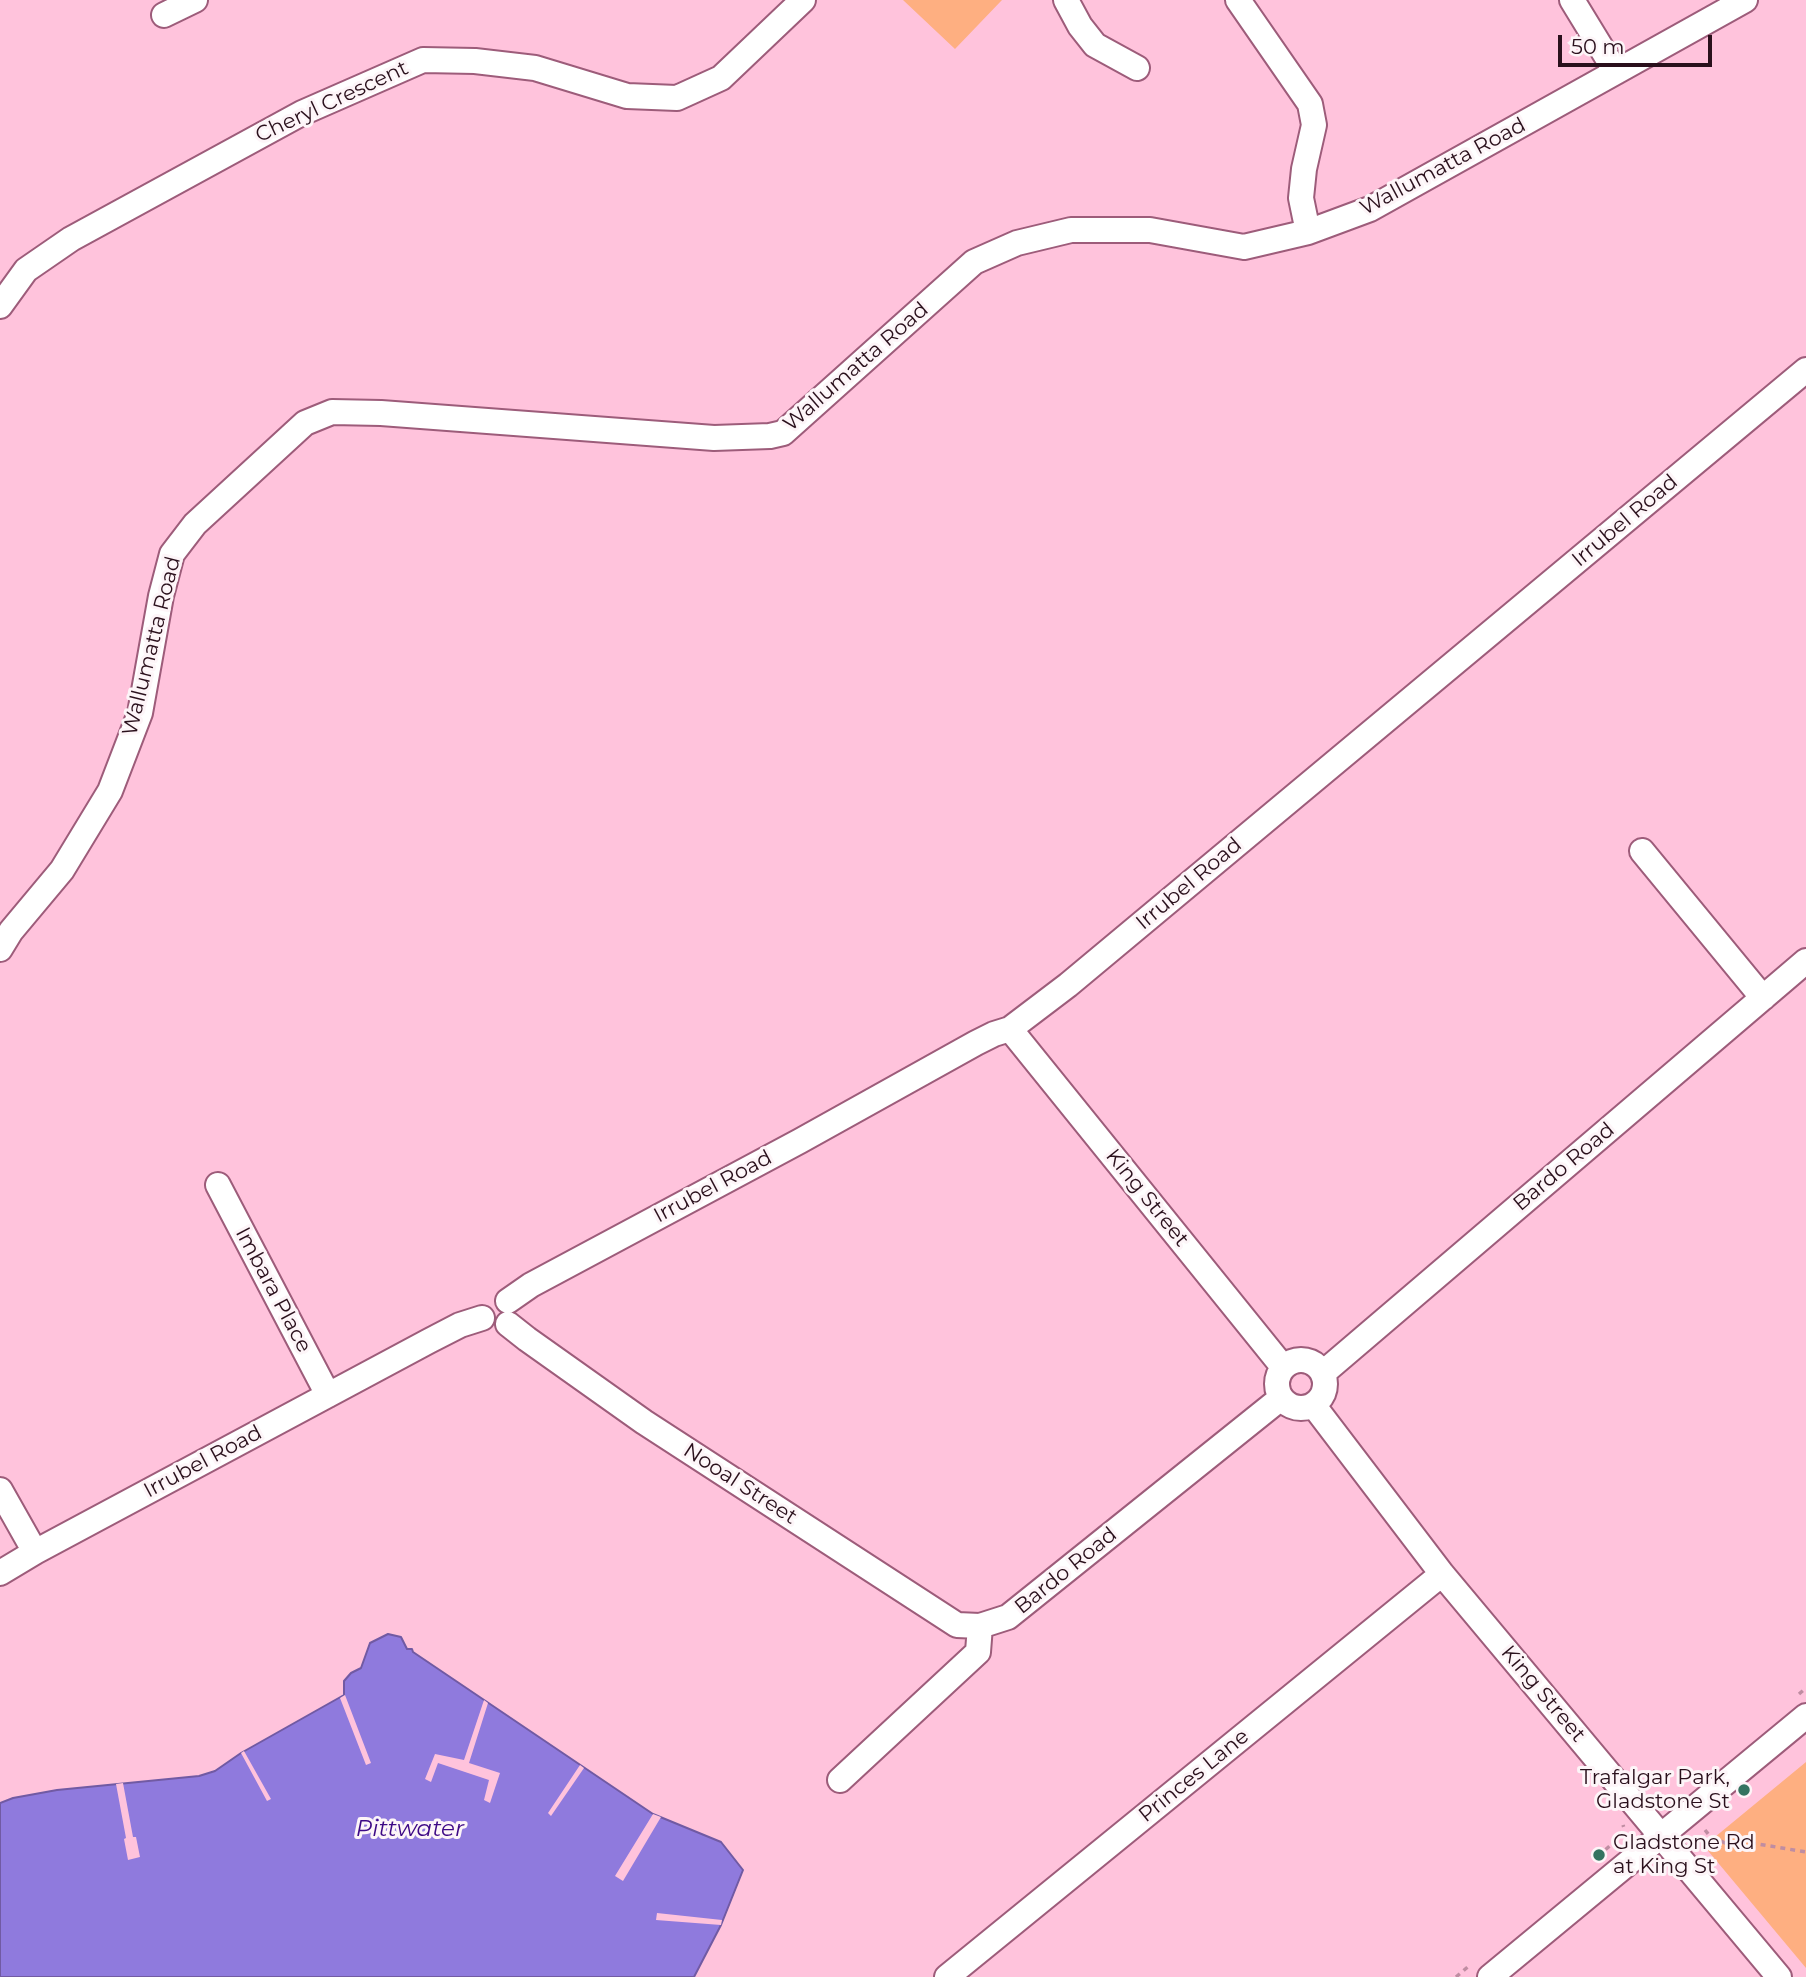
<!DOCTYPE html>
<style>
body{margin:0}
#map{position:relative;width:1806px;height:1977px;overflow:hidden;background:#ffc3dc;font-family:Montserrat,sans-serif}
canvas{display:block}
.scale{position:absolute;left:1558px;top:35px;width:154px;height:32px;box-sizing:border-box;border:4px solid #2a101c;border-top:0;padding-left:9px;font-size:21px;line-height:24px;white-space:nowrap;color:#2a101c;-webkit-text-stroke:5px #fdf5f8;paint-order:stroke}
</style>
<div id="map">
<canvas width="1806" height="1977"></canvas>
<div class="scale">50 m</div>
</div>
<script>
const context = document.querySelector('canvas').getContext('2d');
context.lineJoin = 'round';
function fillPath(path, color) { context.fillStyle = color; context.fill(path, 'evenodd'); }
function stroke(path, color, width, dash) { context.strokeStyle = color; context.lineWidth = width; context.lineCap = dash ? 'butt' : 'round'; context.setLineDash(dash || []); context.stroke(path); }
function label(font, color, halo, rows, align = 'center') {
  context.font = font + ' Montserrat,sans-serif'; context.lineWidth = 6; context.setLineDash([]); context.textBaseline = 'middle'; context.strokeStyle = halo; context.fillStyle = color; for (const [text, x, y, turn = 0] of rows) {
    context.save(); context.translate(x, y); context.rotate((+turn || 0) * Math.PI / 180); context.textAlign = isNaN(turn) ? turn : align; if (halo) context.strokeText(text, 0, 0); context.fillText(text, 0, 0); context.restore();
  }
}
fillPath(new Path2D(`
 M 903,0 L 1002,0 L 955,49 Z
 M 1806,1762 L 1806,1968 L 1704,1846 Z`), '#feaf81');
const water = new Path2D(`
 M 388,1634 L 401,1637 L 407,1649 L 412,1649 L 413,1652 L 653,1814 L 721,1842 L 743,1870 L 721,1925 L 694,1977 L 0,1977 L 0,1803 L 13,1798 L 57,1790 L 199,1776 L 215,1771 L 241,1753 L 344,1695 L 344,1681 L 351,1673 L 361,1668 L 370,1643 Z`);
fillPath(water, '#8f7add');
stroke(water, '#715aa3', 2);
fillPath(new Path2D(`
 M 345,1695 L 371,1763 L 366,1765 L 340,1698 Z
 M 484,1700 L 488,1703 L 469,1763 L 500,1773 L 490,1803 L 484,1800 L 489,1780 L 438,1763 L 431,1782 L 425,1779 L 435,1754 L 464,1760 Z
 M 244,1751 L 271,1799 L 267,1801 L 241,1753 Z
 M 580,1765 L 584,1768 L 551,1816 L 548,1813 Z
 M 123,1783 L 133,1837 L 136,1837 L 140,1857 L 128,1860 L 124,1839 L 126,1838 L 116,1784 Z
 M 653,1814 L 661,1817 L 623,1881 L 615,1876 Z
 M 657,1913 L 722,1920 L 721,1925 L 656,1920 Z`), '#ffc3dc');
const minor = new Path2D(`
 M 1066,0 L 1080,26 L 1095,45 L 1137,68
 M 1238,0 L 1310,104 L 1314,125 L 1304,169 L 1301,198 L 1308,232
 M 1572,0 L 1616,72
 M 164,15 L 195,0
 M 0,306 L 26,270 L 71,239 L 302,113 L 423,60 L 475,61 L 535,68 L 627,96 L 677,98 L 721,78 L 803,0
 M 1642,851 L 1763,998
 M 0,949 L 11,931 L 62,870 L 110,791 L 140,713 L 161,596 L 172,554 L 195,524 L 305,423 L 332,412 L 381,413 L 714,438 L 770,436 L 783,433 L 974,262 L 1017,243 L 1071,230 L 1150,230 L 1244,247 L 1308,232 L 1370,209 L 1745,0
 M 1010,1029 L 1283,1367
 M 218,1185 L 328,1395
 M 508,1301 L 531,1285 L 800,1141 L 976,1043 L 994,1034 L 1010,1029 L 1068,985 L 1806,370
 M 508,1324 L 527,1339 L 644,1422 L 957,1625 L 980,1626 L 1008,1617 L 1281,1398
 M1277 1384a24 24 0 1 1 48 0a24 24 0 1 1-48 0Z
 M 1323,1373 L 1806,961
 M 1314,1406 L 1442,1574 L 1779,1977
 M 0,1490 L 35,1552
 M 0,1573 L 35,1552 L 429,1341 L 460,1325 L 482,1318
 M 840,1780 L 978,1652 L 980,1626
 M 947,1977 L 1442,1574
 M 1490,1977 L 1806,1716`);
stroke(minor, '#9d5c7a', 28);
stroke(new Path2D(`
 M 1799,1694 L 1806,1688
 M 1705,1830 L 1709,1835 L 1725,1843 L 1752,1843 L 1806,1852
 M 1598,1856 L 1619,1838 L 1624,1828 L 1623,1825
 M 1456,1977 L 1470,1965`), '#bf8da2', 3.5, [5, 5]);
stroke(minor, '#fff', 24);
for (const [x, y, r, color] of [
 [1744,1790,7,"#347360"],
 [1599,1855,7,"#347360"]
]) { const dot = new Path2D(); dot.arc(x, y, r, 0, 2 * Math.PI); context.fillStyle = color; context.fill(dot); stroke(dot, '#fdf5f8', 2.5); }
label('21px', '#2a101c', '#fdf5f8', [
 ["Cheryl Crescent",332,102,-25],
 ["Wallumatta Road",1443,167,-28],
 ["Wallumatta Road",856,367,-41],
 ["Irrubel Road",1625,521,-40],
 ["Wallumatta Road",152,646,-76],
 ["Irrubel Road",1189,884,-40],
 ["Bardo Road",1564,1167,-40],
 ["Irrubel Road",713,1187,-28],
 ["King Street",1147,1198,51],
 ["Imbara Place",273,1290,62],
 ["Irrubel Road",203,1462,-28],
 ["Nooal Street",740,1484,33],
 ["Bardo Road",1066,1571,-39],
 ["King Street",1543,1694,50],
 ["Princes Lane",1194,1776,-39]
]);
label('21px', '#2a101c', '#fdf5f8', [
 ["Trafalgar Park,",1730,1778],
 ["Gladstone St",1730,1802],
 ["Gladstone Rd",1613,1843,"left"],
 ["at King St",1613,1867,"left"]
], 'right');
label('italic 23px', '#3d0985', '#fdf5f8', [
 ["Pittwater",410,1829]
]);
</script>
